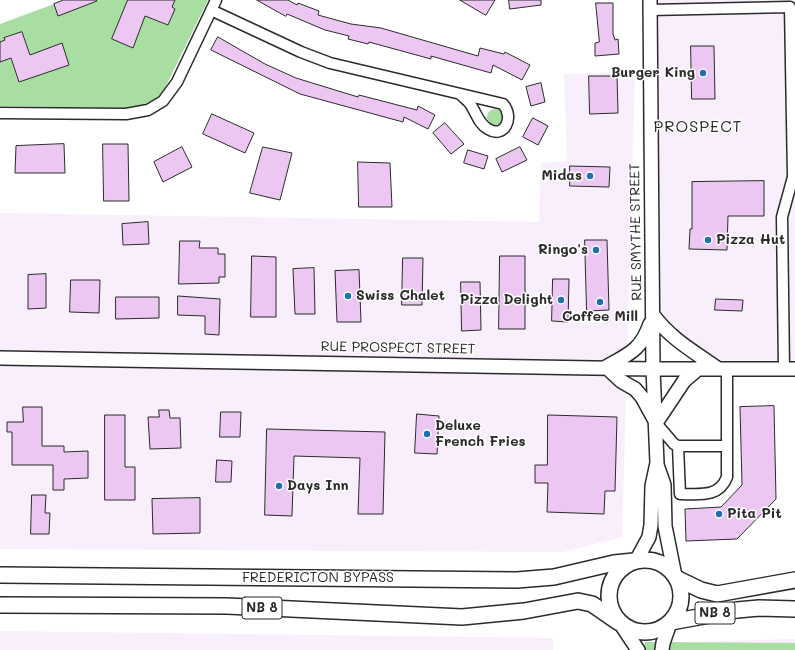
<!DOCTYPE html>
<style>
body{margin:0}
canvas{display:block;background:#fff}
</style>
<canvas width="795" height="650"></canvas>
<script>
const context = document.querySelector('canvas').getContext('2d');
context.lineJoin = 'round';
function fillPath(path, color) { context.fillStyle = color; context.fill(path, 'evenodd'); }
function stroke(path, color, width, dash) { context.strokeStyle = color; context.lineWidth = width; context.lineCap = dash ? 'butt' : 'round'; context.setLineDash(dash || []); context.stroke(path); }
function label(font, color, halo, rows, align = 'center') {
  context.font = font + ' Mali,sans-serif'; context.lineWidth = 3; context.setLineDash([]); context.textBaseline = 'middle'; context.strokeStyle = halo; context.fillStyle = color; for (const [text, x, y, turn = 0] of rows) {
    context.save(); context.translate(x, y); context.rotate((+turn || 0) * Math.PI / 180); context.textAlign = isNaN(turn) ? turn : align; if (halo) context.strokeText(text, 0, 0); context.fillText(text, 0, 0); context.restore();
  }
}
fillPath(new Path2D(`
 M 650,0 L 795,0 L 795,369 L 711,366 L 687,356 L 676,348 L 666,338 L 656,312 L 641,130 Z
 M 635,72 L 622,537 L 563,552 L 0,549 L 0,213 L 539,222 L 541,163 L 567,161 L 564,74 Z
 M 0,631 L 553,638 L 553,650 L 0,650 Z
 M 795,639 L 795,650 L 686,650 L 686,642 Z`), '#f9eefb');
fillPath(new Path2D(`
 M 100,0 L 128,0 L 112,39 L 133,48 L 136,40 L 133,39 L 143,15 L 168,25 L 175,9 L 172,7 L 175,0 L 208,0 L 163,92 C 152,102 142,106 127,108 L 0,106 L 0,62 L 10,57 L 19,82 L 60,65 L 61,68 L 69,65 L 62,44 L 31,57 L 22,32 L 5,37 L 5,40 L 0,42 L 0,24 L 54,4 L 58,15 Z
 M487 117a8 8 0 1 1 16 0a8 8 0 1 1-16 0Z
 M 645,642 L 795,643 L 795,650 L 645,650 Z`), '#a8dea1');
const building = new Path2D(`
 M 64,0 L 97,0 L 97,1 L 58,16 L 54,4 Z
 M 128,0 L 175,0 L 172,7 L 175,9 L 168,25 L 145,16 L 133,48 L 112,39 Z
 M 257,0 L 288,0 L 297,5 L 298,3 L 319,11 L 318,15 L 351,24 L 381,28 L 478,56 L 480,48 L 504,54 L 505,52 L 530,65 L 522,80 L 493,65 L 491,73 L 431,56 L 431,59 L 369,42 L 368,44 L 348,39 L 349,36 L 325,30 L 287,14 L 286,16 Z
 M 460,0 L 495,0 L 486,15 Z
 M 509,0 L 541,0 L 541,5 L 510,9 Z
 M 596,3 L 613,3 L 613,34 L 615,40 L 618,39 L 619,54 L 595,56 L 595,43 L 599,42 Z
 M 22,32 L 30,55 L 62,43 L 69,65 L 19,82 L 11,58 L 0,62 L 0,42 L 5,40 L 4,38 Z
 M 218,37 L 265,64 L 296,78 L 358,97 L 359,95 L 417,110 L 418,106 L 435,115 L 428,129 L 404,117 L 403,122 L 300,94 L 211,50 Z
 M 691,46 L 714,46 L 715,99 L 692,99 Z
 M 589,76 L 617,76 L 618,113 L 590,114 Z
 M 541,83 L 545,102 L 531,106 L 526,87 Z
 M 212,114 L 254,133 L 245,153 L 203,134 Z
 M 533,118 L 548,126 L 538,145 L 523,137 Z
 M 445,123 L 464,144 L 451,154 L 433,133 Z
 M 64,144 L 65,173 L 15,173 L 16,146 Z
 M 103,144 L 128,144 L 129,201 L 104,201 Z
 M 182,147 L 192,167 L 163,182 L 154,162 Z
 M 263,147 L 292,153 L 280,200 L 250,193 Z
 M 520,147 L 527,160 L 502,172 L 496,159 Z
 M 468,150 L 488,156 L 484,169 L 464,163 Z
 M 358,162 L 390,163 L 392,207 L 359,207 Z
 M 570,166 L 610,167 L 609,187 L 570,186 Z
 M 764,181 L 764,216 L 728,216 L 727,250 L 689,249 L 690,229 L 692,229 L 692,182 Z
 M 148,222 L 149,244 L 123,245 L 122,224 Z
 M 585,240 L 607,240 L 609,310 L 587,311 Z
 M 180,241 L 200,241 L 199,248 L 218,248 L 218,254 L 225,254 L 225,277 L 219,277 L 219,283 L 179,284 Z
 M 252,256 L 276,257 L 276,317 L 251,317 Z
 M 500,256 L 525,256 L 525,329 L 499,329 Z
 M 403,258 L 423,258 L 422,305 L 402,305 Z
 M 314,268 L 315,314 L 295,314 L 293,269 Z
 M 359,270 L 361,322 L 337,322 L 335,271 Z
 M 46,274 L 46,308 L 28,309 L 28,275 Z
 M 553,279 L 569,279 L 568,322 L 552,321 Z
 M 71,280 L 100,280 L 99,313 L 70,312 Z
 M 461,282 L 480,282 L 481,330 L 462,331 Z
 M 178,296 L 220,299 L 219,335 L 205,334 L 205,316 L 178,315 Z
 M 116,297 L 159,297 L 159,318 L 116,319 Z
 M 716,299 L 743,300 L 742,311 L 715,310 Z
 M 774,406 L 776,499 L 737,539 L 686,541 L 685,509 L 721,507 L 742,485 L 740,407 Z
 M 23,407 L 42,407 L 42,446 L 64,446 L 64,452 L 88,451 L 88,478 L 64,479 L 64,490 L 53,490 L 53,465 L 12,465 L 12,432 L 7,432 L 7,422 L 23,422 Z
 M 159,410 L 169,410 L 170,418 L 180,418 L 181,448 L 150,449 L 148,417 L 159,417 Z
 M 221,412 L 241,412 L 240,437 L 220,437 Z
 M 417,414 L 439,416 L 437,454 L 415,453 Z
 M 105,415 L 125,415 L 125,467 L 135,467 L 135,500 L 105,500 Z
 M 548,415 L 617,417 L 615,491 L 605,491 L 604,514 L 547,512 L 548,483 L 535,483 L 535,465 L 547,465 Z
 M 267,429 L 385,432 L 383,514 L 358,514 L 360,458 L 294,456 L 292,516 L 265,515 Z
 M 217,460 L 232,461 L 231,482 L 216,482 Z
 M 32,495 L 46,495 L 45,513 L 50,513 L 49,534 L 31,534 Z
 M 200,498 L 200,533 L 153,534 L 152,499 Z`);
fillPath(building, '#ebc7f2');
stroke(building, '#2b2b2b', 1);
const minor = new Path2D(`
 M 211,10 L 301,52 L 330,63 L 503,104 C 515,118 504,139 488,129 C 479,124 477,115 472,107 C 470,102 465,99 461,95
 M 650,10 L 790,7 L 793,177 L 782,217 L 784,369
 M 0,113 L 126,114 L 148,110 L 163,101 L 177,82 L 216,0
 M 656,423 L 674,444 L 678,446 L 726,446
 M 678,446 L 680,494 C 699,494 719,498 727,477 L 727,368`);
const major = new Path2D(`
 M 653,315 C 671,339 693,351 717,368
 M 0,358 L 653,369 L 795,369
 M 606,367 L 621,381 L 635,389 L 642,397 L 654,419
 M 606,367 C 629,354 641,350 650,324
 M 656,423 L 684,381 L 699,368
 M 657,465 L 664,485 L 665,526 L 675,576
 M 636,561 L 649,537 L 651,525 L 652,486 L 657,463 L 653,369 L 650,0
 M 622,626 L 638,650
 M 662,650 L 663,643 L 670,623`);
const highway = new Path2D(`
 M609 596a36 36 0 1 1 72 0a36 36 0 1 1-72 0Z
 M 0,575 L 517,580 L 554,577 L 614,563 L 634,561
 M 676,578 L 701,590 L 717,594 L 795,580
 M 0,605 L 227,606 L 462,617 L 524,611 L 578,601 L 592,604 L 618,622
 M 671,622 L 737,610 L 759,608 L 795,609`);
stroke(minor, '#2b2b2b', 13);
stroke(major, '#2b2b2b', 16);
stroke(highway, '#2b2b2b', 18);
stroke(minor, '#fff', 10);
stroke(major, '#fff', 13);
stroke(highway, '#fff', 15);
for (const [x, y, r, color] of [
 [703,73,4,"#1f6fb2"],
 [590,176,4,"#1f6fb2"],
 [708,240,4,"#1f6fb2"],
 [596,250,4,"#1f6fb2"],
 [348,296,4,"#1f6fb2"],
 [561,300,4,"#1f6fb2"],
 [600,302,4,"#1f6fb2"],
 [427,434,4,"#1f6fb2"],
 [279,486,4,"#1f6fb2"],
 [719,514,4,"#1f6fb2"]
]) { const dot = new Path2D(); dot.arc(x, y, r, 0, 2 * Math.PI); context.fillStyle = color; context.fill(dot); stroke(dot, '#fff', 1.5); }
for (const [x, y, w] of [
 [262,608,40],
 [715,613,40]
]) { const box = new Path2D(); box.roundRect(x - w / 2, y - 11, w, 22, 3); context.fillStyle = '#fff'; context.fill(box); stroke(box, '#2b2b2b', 1); }
label('bold 13px', '#2b2b2b', null, [
 ["NB 8",262,608],
 ["NB 8",715,613]
]);
label('bold 14px', '#2b2b2b', '#fff', [
 ["Burger King",695,73,"right"],
 ["Midas",582,176,"right"],
 ["Pizza Hut",716,240],
 ["Ringo's",588,250,"right"],
 ["Swiss Chalet",356,296],
 ["Pizza Delight",553,300,"right"],
 ["Coffee Mill",600,317,"center"],
 ["Deluxe",435,426],
 ["French Fries",435,442],
 ["Days Inn",287,486],
 ["Pita Pit",727,514]
], 'left');
label('14px', '#2b2b2b', '#fff', [
 ["RUE SMYTHE STREET",636,232,-91],
 ["RUE PROSPECT STREET",398,348,1],
 ["FREDERICTON BYPASS",318,578]
]);
context.letterSpacing = '1px';
label('16px', '#2b2b2b', '#fff', [
 ["PROSPECT",698,127]
]);
context.letterSpacing = '0px';
</script>
